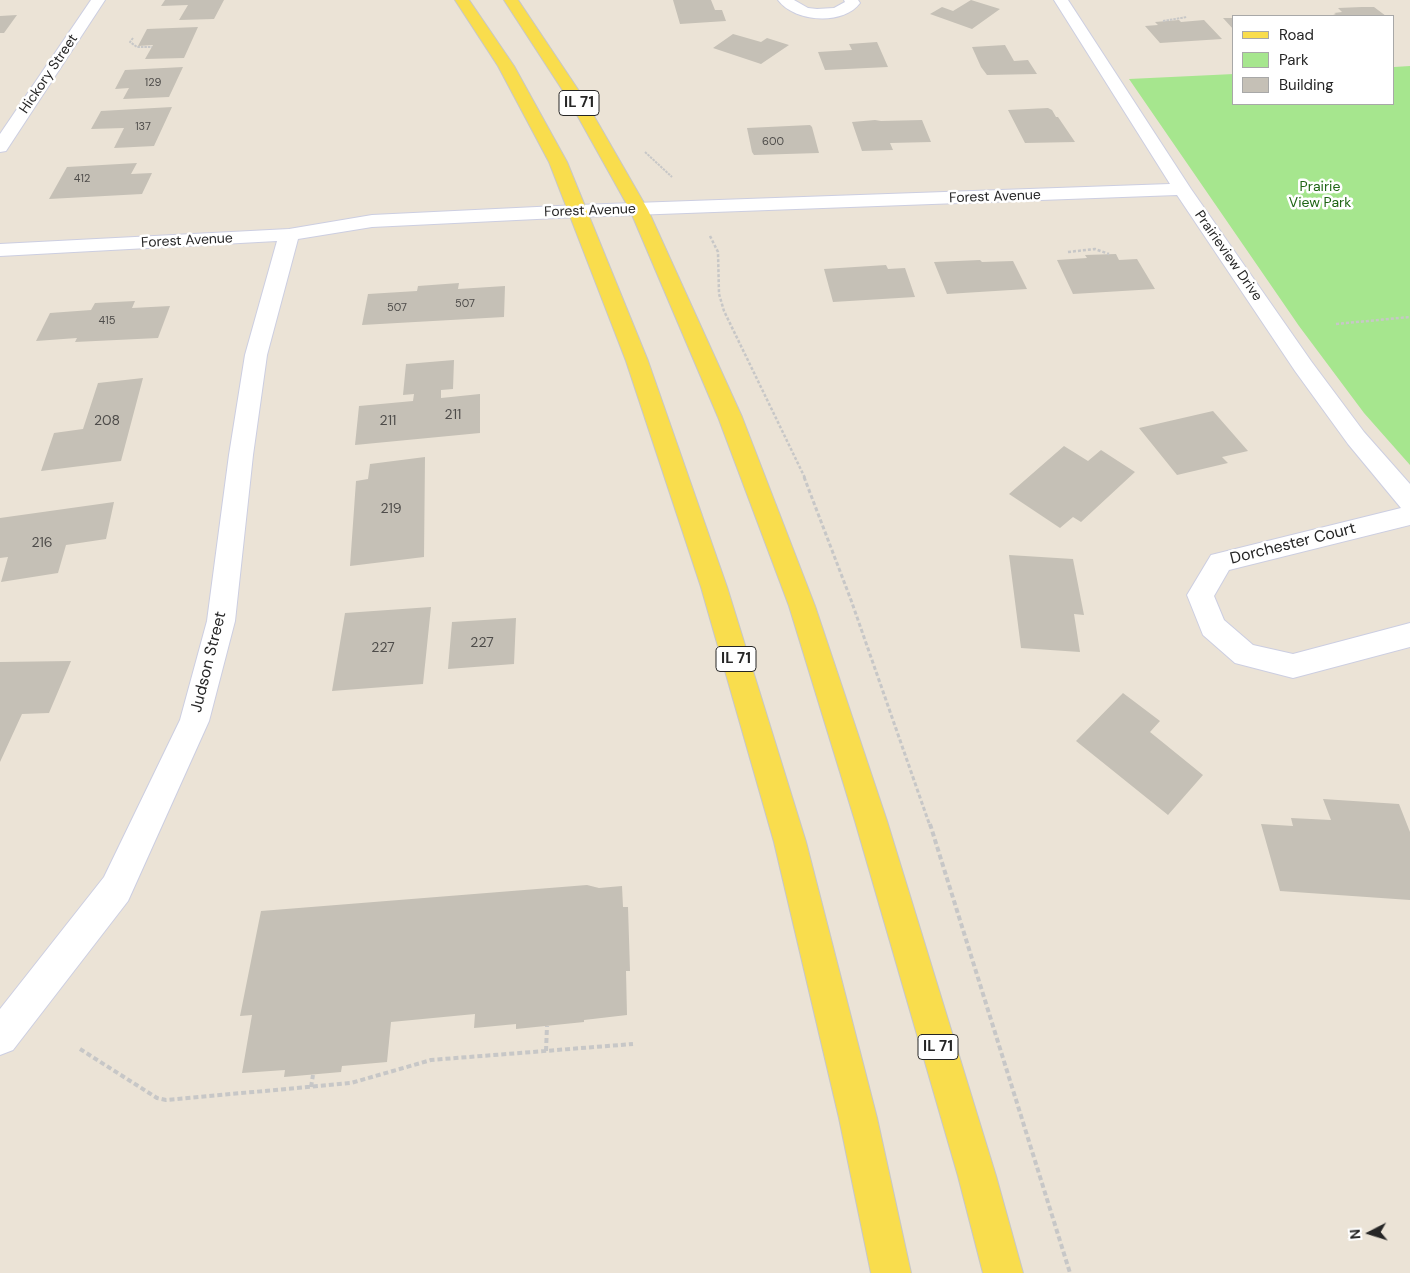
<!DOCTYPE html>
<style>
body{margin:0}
#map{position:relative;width:1410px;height:1273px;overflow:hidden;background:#ebe3d6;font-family:"DM Sans",sans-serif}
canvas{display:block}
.legend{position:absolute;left:1232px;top:15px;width:162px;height:90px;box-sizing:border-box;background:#fff;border:1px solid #a8a8a8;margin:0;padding:6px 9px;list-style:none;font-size:15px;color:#262626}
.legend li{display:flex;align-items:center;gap:10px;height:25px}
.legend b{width:25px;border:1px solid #a8a8a8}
.north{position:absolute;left:1345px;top:1208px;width:50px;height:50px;-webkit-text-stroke:4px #fff;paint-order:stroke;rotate:265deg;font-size:14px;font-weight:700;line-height:20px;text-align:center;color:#262626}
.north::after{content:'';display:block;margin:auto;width:18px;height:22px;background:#262626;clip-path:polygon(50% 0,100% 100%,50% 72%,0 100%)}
</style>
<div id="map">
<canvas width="1410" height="1273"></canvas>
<ul class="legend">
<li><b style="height:6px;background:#f9dd4d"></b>Road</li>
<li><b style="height:14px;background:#a6e68e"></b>Park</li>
<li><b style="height:14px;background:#c5c0b6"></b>Building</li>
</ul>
<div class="north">N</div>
</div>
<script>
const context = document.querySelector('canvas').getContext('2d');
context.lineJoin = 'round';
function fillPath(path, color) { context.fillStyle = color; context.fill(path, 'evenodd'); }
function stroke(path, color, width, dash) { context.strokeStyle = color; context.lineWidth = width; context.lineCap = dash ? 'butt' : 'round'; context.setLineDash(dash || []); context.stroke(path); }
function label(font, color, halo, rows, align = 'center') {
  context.font = font + ' "DM Sans",sans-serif'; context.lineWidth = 5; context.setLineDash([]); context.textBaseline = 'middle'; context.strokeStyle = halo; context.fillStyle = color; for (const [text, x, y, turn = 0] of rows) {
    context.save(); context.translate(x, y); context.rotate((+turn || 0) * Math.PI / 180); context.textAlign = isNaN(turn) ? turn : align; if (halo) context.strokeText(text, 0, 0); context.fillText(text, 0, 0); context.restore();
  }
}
fillPath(new Path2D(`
 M 1410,66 L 1410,465 L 1364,413 L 1299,326 L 1129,79 L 1234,74 L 1234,104 L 1394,104 L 1394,67 Z`), '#a6e68e');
fillPath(new Path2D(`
 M 165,0 L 224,0 L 214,19 L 179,20 L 188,5 L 161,6 Z
 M 673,0 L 711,0 L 715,10 L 722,10 L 726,21 L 680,24 Z
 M 971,0 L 1000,9 L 972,29 L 930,14 L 942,7 L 953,11 Z
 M 1362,7 L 1374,7 L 1386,16 L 1330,16 L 1336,14 L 1334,13 L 1342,12 L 1338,8 Z
 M 17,15 L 4,33 L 0,33 L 0,16 Z
 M 1223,18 L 1234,18 L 1234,30 Z
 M 1179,20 L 1181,22 L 1204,20 L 1222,39 L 1160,43 L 1145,26 L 1158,25 L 1155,22 Z
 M 198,27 L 184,58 L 145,59 L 153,45 L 138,46 L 147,29 Z
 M 733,34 L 761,42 L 767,38 L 789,45 L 761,64 L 713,48 Z
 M 877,42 L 888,67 L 825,70 L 818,52 L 852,50 L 849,44 Z
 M 1005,45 L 1014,61 L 1028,60 L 1037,74 L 987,75 L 981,67 L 972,47 Z
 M 183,67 L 169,97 L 123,99 L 129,88 L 115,89 L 125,70 Z
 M 172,107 L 154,146 L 114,148 L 124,128 L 91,129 L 101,111 Z
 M 1048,108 L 1052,110 L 1056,117 L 1058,117 L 1075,142 L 1025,143 L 1008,110 Z
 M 875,120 L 881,121 L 922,120 L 931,142 L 890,143 L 893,150 L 862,151 L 852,122 Z
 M 810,125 L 812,127 L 819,153 L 754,155 L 752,152 L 747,128 Z
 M 137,163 L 131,174 L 152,173 L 142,194 L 49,199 L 67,167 Z
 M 1116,254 L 1119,260 L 1137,259 L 1155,289 L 1073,294 L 1057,260 L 1087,258 L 1085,255 Z
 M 980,260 L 982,262 L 1013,261 L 1027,289 L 947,294 L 934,262 Z
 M 886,265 L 888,269 L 905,268 L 915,297 L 833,302 L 824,269 Z
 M 459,283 L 458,289 L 505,286 L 504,317 L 362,325 L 368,294 L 417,291 L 418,286 Z
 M 135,301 L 132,308 L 170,306 L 158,338 L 75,342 L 77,338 L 36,341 L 50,313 L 91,310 L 95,303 Z
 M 454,360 L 453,389 L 441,390 L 441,398 L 480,394 L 480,433 L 355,445 L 359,406 L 413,401 L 414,394 L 403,395 L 406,364 Z
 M 143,378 L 121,461 L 41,471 L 54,433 L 83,429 L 98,383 Z
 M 1213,411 L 1248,451 L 1222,457 L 1228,463 L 1177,475 L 1139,428 Z
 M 1064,446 L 1088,461 L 1101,450 L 1135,472 L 1081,522 L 1073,517 L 1060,528 L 1009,494 Z
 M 425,457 L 424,557 L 350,566 L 356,481 L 368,479 L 370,464 Z
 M 114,502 L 106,539 L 66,545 L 58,573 L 1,582 L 8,557 L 0,558 L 0,518 Z
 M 1009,555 L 1073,559 L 1084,615 L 1074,614 L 1080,652 L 1021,648 Z
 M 431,607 L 423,684 L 332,691 L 345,613 Z
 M 516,618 L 514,664 L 448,669 L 452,622 Z
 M 71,661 L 49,713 L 22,714 L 0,762 L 0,662 Z
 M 1123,693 L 1160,721 L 1150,732 L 1203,775 L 1168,815 L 1076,741 Z
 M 1323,799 L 1399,804 L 1410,832 L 1410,900 L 1280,891 L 1261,824 L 1293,826 L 1291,818 L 1331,820 Z
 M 587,885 L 599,888 L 622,886 L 623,907 L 628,907 L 630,971 L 626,971 L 627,1015 L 584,1020 L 584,1022 L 516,1029 L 516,1024 L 474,1028 L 475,1014 L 391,1022 L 387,1062 L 342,1066 L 341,1072 L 284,1077 L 285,1070 L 242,1073 L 252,1015 L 240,1016 L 261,911 Z`), '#c5c0b6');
const minor = new Path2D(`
 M 91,0 L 105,0 L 6,151 L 0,152 L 0,134 Z
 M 778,0 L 794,0 L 808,8 L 817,9 L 834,8 L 845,2 L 844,0 L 858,0 L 860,3 C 843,26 794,22 778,0 Z
 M 1054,0 L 1068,0 L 1191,189 L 1311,361 L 1364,432 L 1410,484 L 1410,525 L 1229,570 L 1214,596 L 1224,620 L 1253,645 L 1293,654 L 1410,623 L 1410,647 L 1293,678 L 1235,663 L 1203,635 L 1187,595 L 1211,555 L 1401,508 L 1348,444 L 1295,371 L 1177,195 L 578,217 L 372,227 L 298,239 L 267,355 L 253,455 L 235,621 L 209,721 L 128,901 L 13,1050 L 0,1055 L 0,1009 L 104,877 L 180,720 L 207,621 L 229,455 L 245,355 L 277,241 L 0,256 L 0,244 L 289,229 L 372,215 L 578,205 L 1170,184 Z`);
const primary = new Path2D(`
 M 455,0 L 469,0 L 514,66 L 567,162 L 648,361 L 727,587 L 806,842 L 877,1118 L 911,1273 L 871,1273 L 839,1118 L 774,842 L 701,587 L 626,361 L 549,162 L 498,66 Z
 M 504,0 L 518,0 L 583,97 L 648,210 L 742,417 L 815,606 L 887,821 L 996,1176 L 1023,1273 L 983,1273 L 958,1176 L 855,821 L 789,606 L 718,417 L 630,210 L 567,97 Z`);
stroke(minor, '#cccee1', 2);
stroke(primary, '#c7c7c7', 2);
stroke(new Path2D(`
 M 1163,21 L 1187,17
 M 133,38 L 130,42 L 137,47 L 152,47
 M 645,152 L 672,177`), '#c7c7c7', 2, [2.5, 1]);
stroke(new Path2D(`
 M 710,236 L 718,252 L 719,294 L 724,311 L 805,478
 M 1068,252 L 1095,249 L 1109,254
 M 1336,324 L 1410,317`), '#c7c7c7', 2.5, [3, 2]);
stroke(new Path2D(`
 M 804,477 L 851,600 L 930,826`), '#c7c7c7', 3, [4, 2.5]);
stroke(new Path2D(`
 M 930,824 L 1070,1273
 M 80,1049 L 157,1098 L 166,1100 L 351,1083 L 431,1060 L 633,1044
 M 546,1051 L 547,1026
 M 311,1087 L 313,1075`), '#c7c7c7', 4, [5, 3]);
fillPath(minor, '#fff');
fillPath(primary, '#f9dd4d');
label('11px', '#4e4c4a', null, [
 ["129",153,83],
 ["137",143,127],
 ["600",773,142],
 ["412",82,179],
 ["507",465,304],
 ["507",397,308],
 ["415",107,321]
]);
label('14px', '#262626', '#fff', [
 ["Hickory Street",49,74,-56],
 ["Forest Avenue",995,197,-2],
 ["Forest Avenue",590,211,-2],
 ["Forest Avenue",187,241,-3],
 ["Prairieview Drive",1228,256,55]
]);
label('14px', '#1f6514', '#fff', [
 ["Prairie",1320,187],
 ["View Park",1320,203]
]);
label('14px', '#4e4c4a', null, [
 ["211",453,415],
 ["208",107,421],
 ["211",388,421],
 ["219",391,509],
 ["216",42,543],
 ["227",482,643],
 ["227",383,648]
]);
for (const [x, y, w] of [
 [579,103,40],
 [736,659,40],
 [938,1047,40]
]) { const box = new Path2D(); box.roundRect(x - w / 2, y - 12.5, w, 25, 4); context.fillStyle = '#fff'; context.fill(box); stroke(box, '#262626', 1); }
label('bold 15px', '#262626', null, [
 ["IL 71",579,103],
 ["IL 71",736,659],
 ["IL 71",938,1047]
]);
label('16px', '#262626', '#fff', [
 ["Dorchester Court",1293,544,-14],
 ["Judson Street",209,662,-76]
]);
</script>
